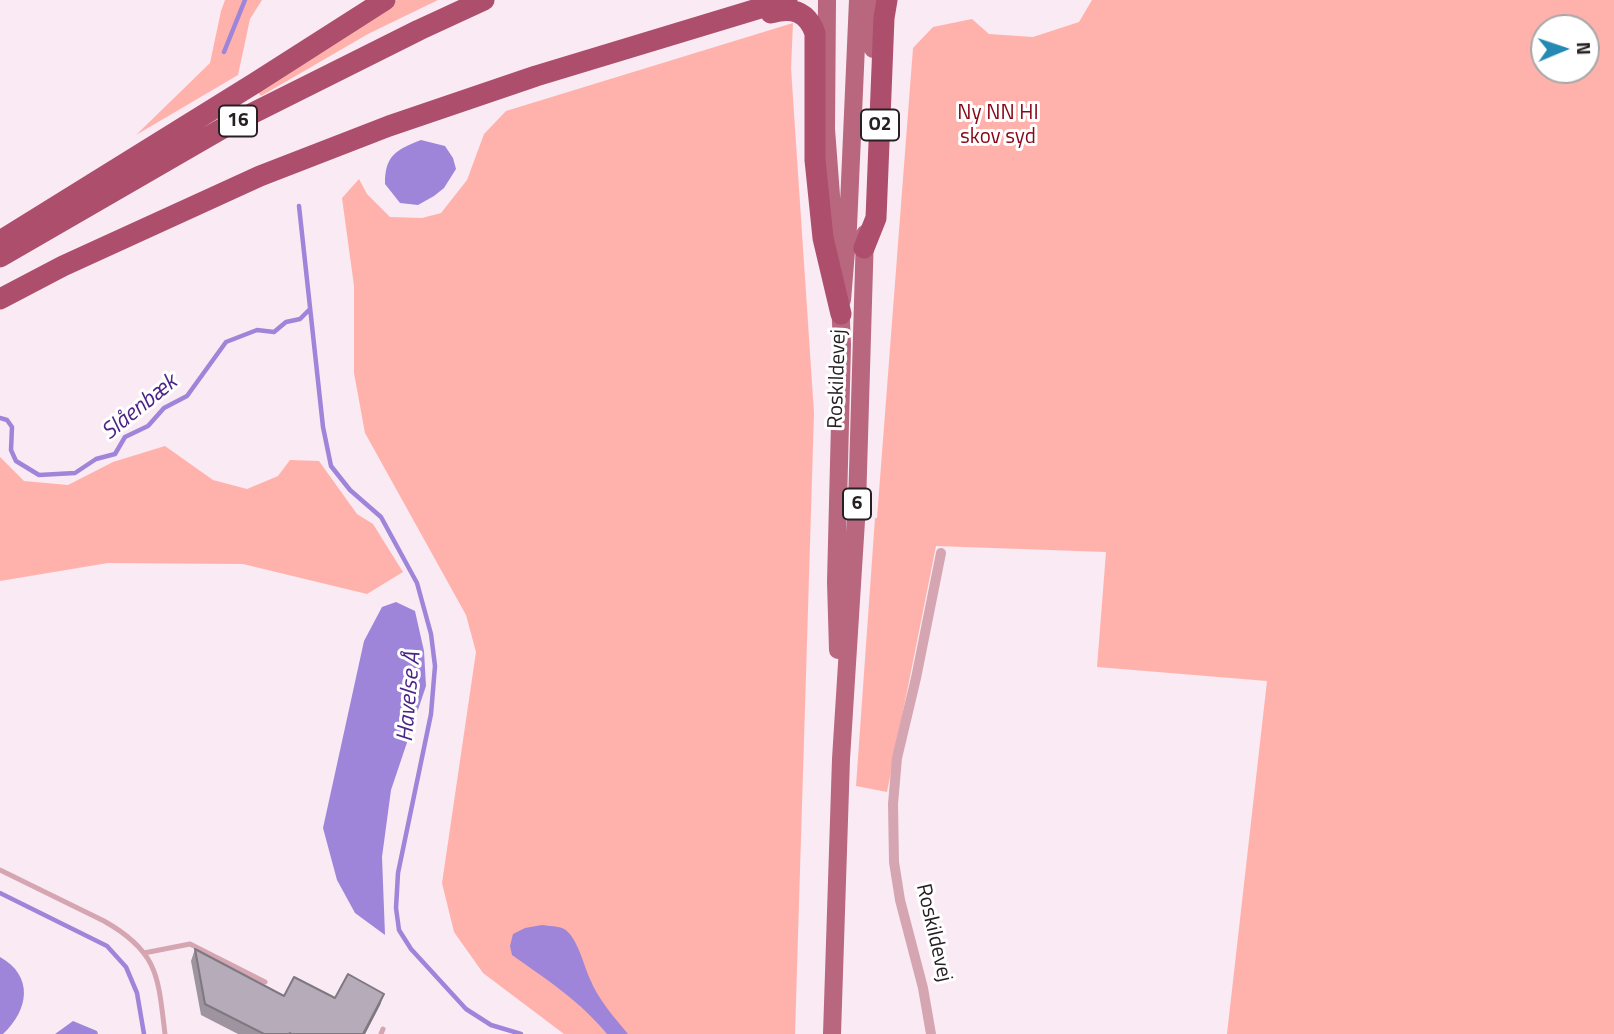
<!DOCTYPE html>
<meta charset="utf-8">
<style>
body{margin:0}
#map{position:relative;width:1614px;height:1034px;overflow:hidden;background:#faeaf4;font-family:"Titillium Web",sans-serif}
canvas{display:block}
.north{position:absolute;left:1530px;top:14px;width:70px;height:70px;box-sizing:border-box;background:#fff;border:2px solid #a8a6a7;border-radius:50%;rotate:88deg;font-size:19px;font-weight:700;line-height:28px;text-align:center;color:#262023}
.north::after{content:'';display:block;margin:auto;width:24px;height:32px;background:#258ab3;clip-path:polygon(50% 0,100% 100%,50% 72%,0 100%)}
</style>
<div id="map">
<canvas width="1614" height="1034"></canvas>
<div class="north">N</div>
</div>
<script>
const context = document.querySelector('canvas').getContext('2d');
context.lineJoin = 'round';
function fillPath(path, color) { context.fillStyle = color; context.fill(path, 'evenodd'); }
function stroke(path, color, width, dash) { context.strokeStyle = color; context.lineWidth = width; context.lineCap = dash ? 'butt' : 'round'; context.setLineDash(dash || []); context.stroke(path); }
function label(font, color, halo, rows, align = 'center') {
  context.font = font + ' "Titillium Web",sans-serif'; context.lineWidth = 6; context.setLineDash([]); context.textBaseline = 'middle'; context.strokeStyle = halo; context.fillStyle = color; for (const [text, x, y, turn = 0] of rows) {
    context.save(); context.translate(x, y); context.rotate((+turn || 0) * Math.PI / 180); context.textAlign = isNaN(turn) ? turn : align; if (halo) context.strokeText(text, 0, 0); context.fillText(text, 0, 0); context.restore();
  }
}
fillPath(new Path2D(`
 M 225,0 L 262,0 L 250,19 L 238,75 L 136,135 L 210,63 L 221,11 Z
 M 397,0 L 438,0 L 368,34 L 261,96 L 257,91 Z
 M 1092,0 L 1614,0 L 1614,1034 L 1227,1034 L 1267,681 L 1097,667 L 1106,552 L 936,546 L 887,792 L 856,786 L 875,518 L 877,518 L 913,48 L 933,27 L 972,19 L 989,34 L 1033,37 L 1079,22 ZM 1544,28 L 1586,28 L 1586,70 L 1544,70 Z
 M 793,23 L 791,68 L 814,413 L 795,1034 L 564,1034 L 483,973 L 454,932 L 442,883 L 476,652 L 466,615 L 365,433 L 354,373 L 354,286 L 342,198 L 359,179 L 367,194 L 390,217 L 422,218 L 441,213 L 467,180 L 484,134 L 506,111 Z
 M 165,446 L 213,480 L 247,489 L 278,476 L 290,460 L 319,461 L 357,514 L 373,524 L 403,572 L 367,594 L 243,564 L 108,563 L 0,581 L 0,457 L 24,481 L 68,485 L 113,462 Z`), '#ffb2ac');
fillPath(new Path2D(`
 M 421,140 L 445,146 L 453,158 L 456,169 L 444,188 L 434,196 L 418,205 L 400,203 L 385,184 C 385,155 396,150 421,140 Z
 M 396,602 L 415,611 L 424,651 L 426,686 L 391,790 L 382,857 L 385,935 L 355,913 L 337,880 L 323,828 L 364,641 L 382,607 Z
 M 542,925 C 549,926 559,926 564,929 C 577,936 584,966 590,979 C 598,999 614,1017 628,1034 L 607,1034 C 581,1002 546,979 512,955 L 510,946 L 513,934 L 525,928 Z
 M 0,957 C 34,976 29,1010 3,1034 L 0,1034 Z
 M 73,1021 L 97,1031 L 98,1034 L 55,1034 Z`), '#9e85da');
stroke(new Path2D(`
 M 224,52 L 245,0
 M 299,206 L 323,427 L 331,466 L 350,490 L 381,517 L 417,583 L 431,634 L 435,666 L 431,714 L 398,873 L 396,908 L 399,930 L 411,949 L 466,1009 L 491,1025 L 521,1034
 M 0,418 L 7,420 L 12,427 L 11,450 L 16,461 L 39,475 L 75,473 L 96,459 L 115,454 L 125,437 L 148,426 L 164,408 L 187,396 L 226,342 L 257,330 L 274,332 L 286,322 L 300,319 L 310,309
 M 0,893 L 107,946 L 126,967 L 137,993 L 144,1034`), '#9e85da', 4.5);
stroke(new Path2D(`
 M 0,870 L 104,921 C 159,952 158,977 165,1034
 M 144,953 L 190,944 L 265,982
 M 381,1034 L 383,1029`), '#d5a6b2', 5);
stroke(new Path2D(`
 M 931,1034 L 923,988 L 900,900 L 894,862 L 893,804 L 897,758 L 916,678 L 941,553`), '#d5a6b2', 10);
stroke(new Path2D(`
 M 827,0 L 826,129 L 836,262
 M 873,49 L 873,0
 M 842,300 L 848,227 L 858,0
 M 838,650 L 836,582 L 842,345 L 840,300
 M 832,1034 L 841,759 L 857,505 L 865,234`), '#b8677e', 18);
stroke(new Path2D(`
 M 771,13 C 792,7 807,11 815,33 L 815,160 L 823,238 L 841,314
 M 0,241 L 255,83 L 385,0
 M 864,248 L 876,218 L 884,18 L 887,0
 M 0,257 L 225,127 L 419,30 L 484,0
 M 0,299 L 63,266 L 260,176 L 389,126 L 536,76 L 787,0`), '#ac4e6c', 21);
fillPath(new Path2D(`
 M 195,949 L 284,996 L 335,998 L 384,994 L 380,1005 L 365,1034 L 238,1034 L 201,1015 L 191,961 Z`), '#9d949f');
fillPath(new Path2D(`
 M 384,994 L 380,1005 L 365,1034 L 363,1034 Z`), '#7f7882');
const building = new Path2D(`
 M 195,949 L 284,996 L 294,977 L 335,998 L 348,974 L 384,994 L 363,1034 L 291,1034 L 290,1033 L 289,1034 L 264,1034 L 205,1004 Z`);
fillPath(building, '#b6acb9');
stroke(building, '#7f7882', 2);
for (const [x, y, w] of [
 [238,121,38],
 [880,125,38],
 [857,504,28]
]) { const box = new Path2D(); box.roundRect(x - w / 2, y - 15.5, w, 31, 5); context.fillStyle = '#fff'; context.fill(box); stroke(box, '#262023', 2); }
label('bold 19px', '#262023', null, [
 ["16",238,121],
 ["O2",880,125],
 ["6",857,504]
]);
label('21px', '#880817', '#fff', [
 ["Ny NN HI",998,114],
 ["skov syd",998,138]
]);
label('21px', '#262023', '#fff', [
 ["Roskildevej",838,379,-88],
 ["Roskildevej",933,933,77]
]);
label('italic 23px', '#4c2387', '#fff', [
 ["Slåenbæk",140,408,-39],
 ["Havelse Å",410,697,-85]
]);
</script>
